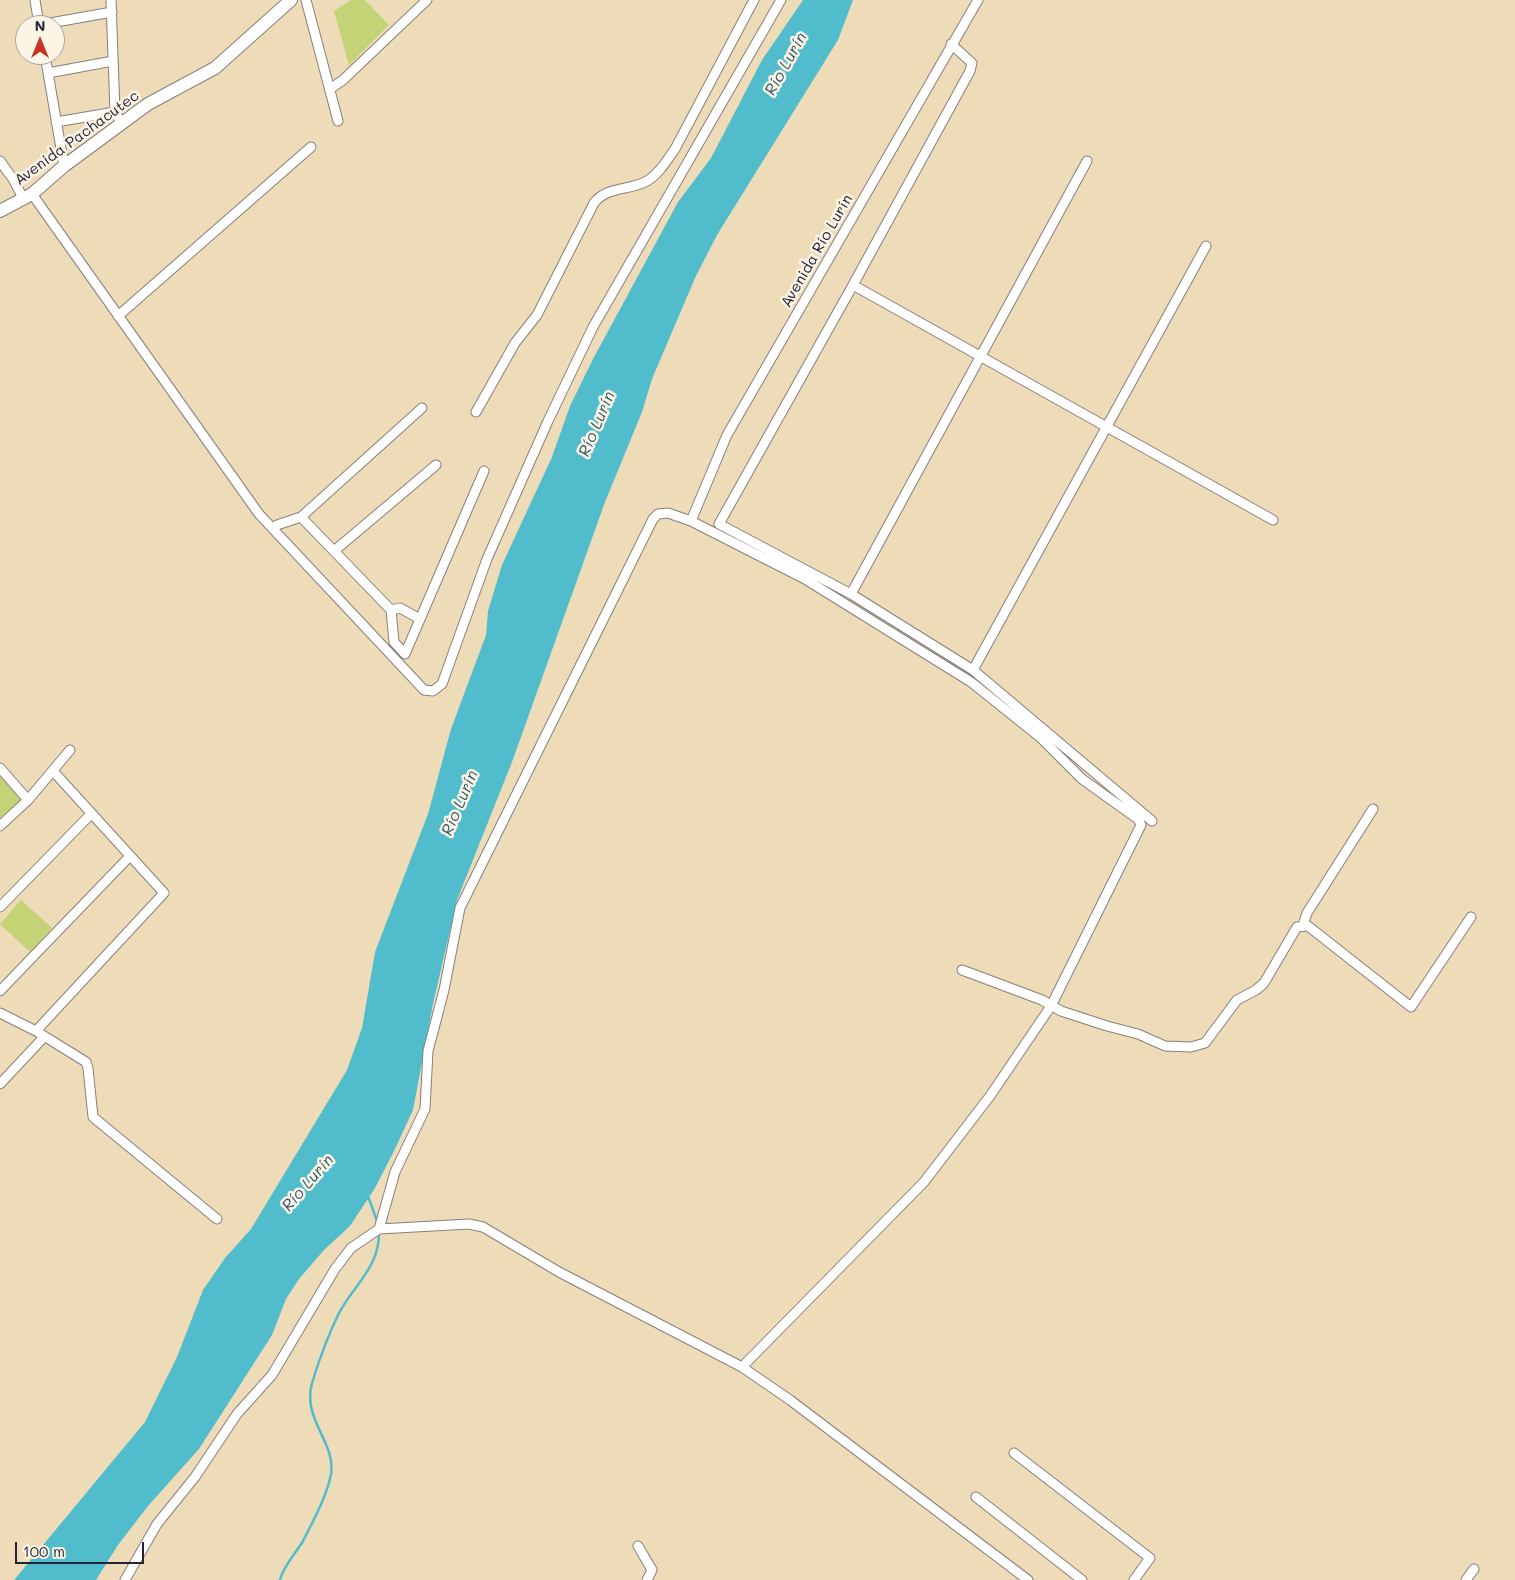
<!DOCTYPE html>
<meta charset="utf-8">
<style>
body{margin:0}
#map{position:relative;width:1515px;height:1580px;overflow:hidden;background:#eedcb9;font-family:Mali,sans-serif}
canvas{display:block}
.north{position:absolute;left:15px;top:15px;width:50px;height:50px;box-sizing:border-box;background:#fcf5e5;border:1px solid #a5a1a1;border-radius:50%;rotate:0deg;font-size:14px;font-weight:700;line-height:20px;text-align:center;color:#22223b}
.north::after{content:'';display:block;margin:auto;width:18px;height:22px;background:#c8321e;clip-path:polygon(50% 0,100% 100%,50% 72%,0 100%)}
.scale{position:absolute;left:15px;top:1542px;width:129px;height:22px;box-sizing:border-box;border:2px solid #22223b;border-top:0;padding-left:6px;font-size:15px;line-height:18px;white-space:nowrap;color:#22223b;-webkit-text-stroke:4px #fcf5e5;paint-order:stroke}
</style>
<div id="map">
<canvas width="1515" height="1580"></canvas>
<div class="north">N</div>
<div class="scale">100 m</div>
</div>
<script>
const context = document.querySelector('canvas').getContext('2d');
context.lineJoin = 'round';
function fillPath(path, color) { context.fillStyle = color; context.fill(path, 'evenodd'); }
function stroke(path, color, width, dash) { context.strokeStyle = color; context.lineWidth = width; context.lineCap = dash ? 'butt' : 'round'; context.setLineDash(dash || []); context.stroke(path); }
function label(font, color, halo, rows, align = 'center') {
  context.font = font + ' Mali,sans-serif'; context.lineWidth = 5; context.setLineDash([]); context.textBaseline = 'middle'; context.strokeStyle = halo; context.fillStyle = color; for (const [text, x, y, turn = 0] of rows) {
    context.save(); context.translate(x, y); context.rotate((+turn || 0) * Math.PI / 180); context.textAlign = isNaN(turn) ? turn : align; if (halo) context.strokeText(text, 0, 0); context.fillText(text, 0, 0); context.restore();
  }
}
fillPath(new Path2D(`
 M 351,0 L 365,0 L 389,25 L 349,65 L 334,11 Z
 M 0,776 L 23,800 L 0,818 Z
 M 21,900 L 52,928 L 30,952 L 0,924 Z`), '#c3d376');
fillPath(new Path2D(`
 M 803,0 L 853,0 L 838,40 L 717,235 L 695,278 L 652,379 L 642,412 L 605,502 L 512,762 L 457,900 L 433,1004 L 413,1110 L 395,1149 L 375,1188 L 350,1226 L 324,1250 L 299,1279 L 286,1299 L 272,1335 L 199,1449 L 148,1506 L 118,1545 L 96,1580 L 14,1580 L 145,1422 L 177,1357 L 203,1290 L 225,1258 L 251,1229 L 347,1070 L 362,1028 L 375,952 L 428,814 L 451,729 L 486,635 L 488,611 L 502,565 L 552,457 L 570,406 L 593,359 L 678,202 L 711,158 L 762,60 Z`), '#51bdcc');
stroke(new Path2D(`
 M 368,1196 L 377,1221
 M 280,1580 C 283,1566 296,1553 303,1541 C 313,1521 327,1496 331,1474 C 336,1442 302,1420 312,1383 C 319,1360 328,1336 338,1315 C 353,1285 380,1268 379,1231`), '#51bdcc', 2.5);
const minor = new Path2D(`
 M 35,0 L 39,25
 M 111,0 L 115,112 L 122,124
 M 306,0 L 338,121
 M 39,25 L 112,12
 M 951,44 L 972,63 L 970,71 L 853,285 L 719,524 L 851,594 L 973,670 L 1152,821
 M 45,55 L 64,166
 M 48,73 L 113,61
 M 330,89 L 343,80 L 427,0
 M 56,122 L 115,112
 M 0,161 L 13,179 L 23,198
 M 32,194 L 259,514 L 424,690 L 433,691 L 442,684 L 487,559 L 548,421 L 593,327 L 781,0
 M 853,285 L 1273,520
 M 118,316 L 311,147
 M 422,408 L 301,517 L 391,610 L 394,642 L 405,654 L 484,471
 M 476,412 L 515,343 L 537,315 L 594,203 C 607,186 629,191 647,181 C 659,174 667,160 675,149 L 754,0
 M 691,521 L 727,435 L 978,0
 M 273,529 L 277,525 L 301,517
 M 334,551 L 436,465
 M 851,594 L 1087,161
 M 391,610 L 400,608 L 420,619
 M 973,670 L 1206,246
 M 0,768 L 28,800
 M 0,826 L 28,800 L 70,750
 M 0,907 L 91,814
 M 1303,925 L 1307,913 L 1373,809
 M 962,970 L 1042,1000 L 1061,1011 L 1107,1026 L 1138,1034 L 1165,1046 L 1191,1047 L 1205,1043 L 1237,1000 L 1256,990 L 1264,983 L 1297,927 L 1308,926 L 1411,1007 L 1471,917
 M 0,991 L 130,856
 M 0,1013 L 36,1031 L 86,1062 L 88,1068 L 93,1117 L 217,1219
 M 36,1031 L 164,893 L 53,771
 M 0,1084 L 44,1037
 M 379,1229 L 469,1224 L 483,1227 L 559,1272 L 742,1367 L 790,1400 L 1028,1580
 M 1014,1453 L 1150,1558 L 1134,1580
 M 976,1497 L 1082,1580
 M 638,1546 L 652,1570 L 647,1580
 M 125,1580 L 157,1524 L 195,1477 L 237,1414 L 272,1375 L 335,1269 L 351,1248 L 379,1229 L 395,1172 L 425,1109 L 428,1051 L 444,990 L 460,908 L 653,519 L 658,514 L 668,513 L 691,521 L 805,579 L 971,682 L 1041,738 L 1082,779 L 1138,819 L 1141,825 L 1051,1006 L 990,1096 L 924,1182 L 742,1367
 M 1466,1580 L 1474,1569`);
const secondary = new Path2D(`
 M 0,211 L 32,194 L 64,166 L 148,104 L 215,68 L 291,0`);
stroke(minor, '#887f7a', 11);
stroke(secondary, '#887f7a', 14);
stroke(minor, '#fff', 9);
stroke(secondary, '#fff', 12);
label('15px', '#22223b', '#fcf5e5', [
 ["Avenida Pachacutec",77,138,-36],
 ["Avenida Río Lurín",817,251,-60]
]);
label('italic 16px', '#32586e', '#fcf5e5', [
 ["Río Lurín",786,64,-61],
 ["Río Lurín",597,424,-67],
 ["Río Lurín",460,803,-67],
 ["Río Lurín",308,1183,-49]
]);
</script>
